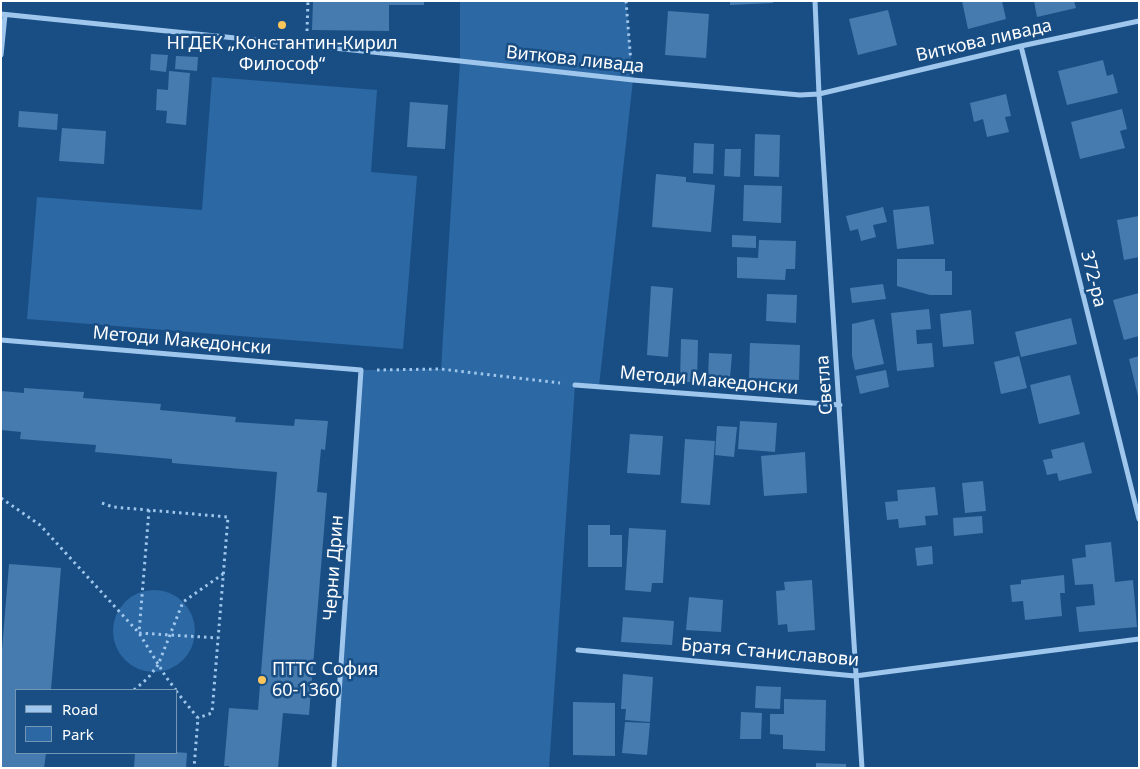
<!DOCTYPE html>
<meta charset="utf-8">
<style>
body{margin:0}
#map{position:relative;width:1140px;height:769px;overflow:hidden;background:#194e84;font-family:"Noto Sans",sans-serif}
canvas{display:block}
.frame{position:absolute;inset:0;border:2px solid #fff;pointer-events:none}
.legend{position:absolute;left:15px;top:689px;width:162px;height:65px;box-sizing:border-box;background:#194e84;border:1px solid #7595b5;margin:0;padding:6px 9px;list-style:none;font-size:15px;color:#fff}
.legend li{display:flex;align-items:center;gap:10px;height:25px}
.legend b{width:25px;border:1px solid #7595b5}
</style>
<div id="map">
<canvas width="1140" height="769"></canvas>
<div class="frame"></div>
<ul class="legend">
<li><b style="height:6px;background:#9fc6ec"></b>Road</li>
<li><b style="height:14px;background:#2c68a3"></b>Park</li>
</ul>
</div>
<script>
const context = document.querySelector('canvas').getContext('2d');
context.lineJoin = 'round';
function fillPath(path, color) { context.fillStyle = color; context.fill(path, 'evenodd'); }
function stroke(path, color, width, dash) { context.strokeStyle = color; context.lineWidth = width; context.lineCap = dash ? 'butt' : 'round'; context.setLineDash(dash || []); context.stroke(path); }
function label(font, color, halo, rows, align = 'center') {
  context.font = font + ' "Noto Sans",sans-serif'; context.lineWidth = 5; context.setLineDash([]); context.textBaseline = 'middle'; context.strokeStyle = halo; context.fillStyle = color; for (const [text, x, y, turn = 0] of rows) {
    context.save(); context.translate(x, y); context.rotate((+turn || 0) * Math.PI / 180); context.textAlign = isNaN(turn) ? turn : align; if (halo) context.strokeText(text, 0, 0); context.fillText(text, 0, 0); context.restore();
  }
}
fillPath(new Path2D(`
 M 460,1 L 626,1 L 633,80 L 599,386 L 575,385 L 549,768 L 334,768 L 361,370 L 441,369 L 460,61 Z
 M 212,77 L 377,90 L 371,172 L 417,176 L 403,349 L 27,319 L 37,197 L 202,210 Z
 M113 631a41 41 0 1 1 82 0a41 41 0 1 1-82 0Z`), '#2c68a3');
fillPath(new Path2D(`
 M 313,1 L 424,1 L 424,5 L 389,5 L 389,31 L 312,30 Z
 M 730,1 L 773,1 L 773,3 L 730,5 Z
 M 962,1 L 1002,1 L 1006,19 L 968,29 Z
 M 1034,1 L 1074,1 L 1076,8 L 1037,17 Z
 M 888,10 L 897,45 L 858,55 L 849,19 Z
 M 668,11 L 709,14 L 706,58 L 665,55 Z
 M 151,54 L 168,55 L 166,72 L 150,70 Z
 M 176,56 L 198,57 L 197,71 L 175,69 Z
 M 1103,60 L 1107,76 L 1113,74 L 1118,93 L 1067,105 L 1058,71 Z
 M 169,71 L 190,73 L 186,125 L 166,123 L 167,111 L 156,110 L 157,89 L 168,90 Z
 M 1006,94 L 1011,116 L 1005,117 L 1009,132 L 987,137 L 983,119 L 974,122 L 970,103 Z
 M 410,102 L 448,105 L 445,149 L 407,147 Z
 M 1122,109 L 1127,129 L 1120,131 L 1125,148 L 1080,159 L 1071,122 Z
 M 19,111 L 58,114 L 57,130 L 18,127 Z
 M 62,128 L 106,131 L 104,164 L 59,161 Z
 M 755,134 L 780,135 L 779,177 L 754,176 Z
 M 694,143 L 714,144 L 713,174 L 693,173 Z
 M 725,149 L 741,149 L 740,177 L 724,176 Z
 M 656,174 L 686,177 L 686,182 L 715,185 L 711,232 L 652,227 Z
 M 744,185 L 782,186 L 781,223 L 743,221 Z
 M 929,206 L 934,244 L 897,249 L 893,210 Z
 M 883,207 L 887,222 L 873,225 L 876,237 L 861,241 L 858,229 L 850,231 L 846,216 Z
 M 1139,216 L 1139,257 L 1124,260 L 1117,220 Z
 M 732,235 L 756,236 L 756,248 L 732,247 Z
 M 759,240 L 796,241 L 795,269 L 786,269 L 785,280 L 737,278 L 737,257 L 758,258 Z
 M 897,259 L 945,259 L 945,271 L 952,271 L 952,295 L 930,295 L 897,286 Z
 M 883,284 L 886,299 L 852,303 L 850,288 Z
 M 651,286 L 673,288 L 668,357 L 647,355 Z
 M 1139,293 L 1139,336 L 1124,340 L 1113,300 Z
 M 767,294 L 797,295 L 796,323 L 766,321 Z
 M 929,309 L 931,329 L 916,330 L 917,344 L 932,343 L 934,367 L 897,371 L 891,313 Z
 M 971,310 L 974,344 L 943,347 L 940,314 Z
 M 1071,318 L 1077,344 L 1021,357 L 1015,332 Z
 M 874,319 L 884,364 L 855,370 L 852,356 L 852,324 Z
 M 681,339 L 698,340 L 697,382 L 680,382 Z
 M 750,343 L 800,345 L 799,380 L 749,378 Z
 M 709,353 L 732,354 L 730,378 L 708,377 Z
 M 1019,356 L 1027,388 L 1001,394 L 994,362 Z
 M 1139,356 L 1139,396 L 1138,396 L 1129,359 Z
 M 886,370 L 889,387 L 860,394 L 856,376 Z
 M 1070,375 L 1080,414 L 1039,424 L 1030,385 Z
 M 24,388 L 84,392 L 83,398 L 161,404 L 160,410 L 236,417 L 235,422 L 294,426 L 295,419 L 328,421 L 325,450 L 321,449 L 317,492 L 327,493 L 309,715 L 283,713 L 278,768 L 229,768 L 229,766 L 224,766 L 229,708 L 258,710 L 277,472 L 172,463 L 172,459 L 95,452 L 96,445 L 20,439 L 21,432 L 1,430 L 1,391 L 24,393 Z
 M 740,421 L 777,423 L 775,452 L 738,449 Z
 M 717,426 L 737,427 L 734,457 L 715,455 Z
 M 630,434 L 663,436 L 660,475 L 627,473 Z
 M 685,439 L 715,441 L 710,505 L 681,503 Z
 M 1084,442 L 1092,473 L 1059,481 L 1057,473 L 1047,475 L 1043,460 L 1053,458 L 1051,450 Z
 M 805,452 L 807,493 L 764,496 L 761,456 Z
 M 983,481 L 986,511 L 965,513 L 962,483 Z
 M 935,487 L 938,515 L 925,516 L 926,525 L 899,528 L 898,519 L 887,520 L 885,502 L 898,501 L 897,490 Z
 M 982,516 L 983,533 L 954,536 L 953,518 Z
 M 588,525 L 610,525 L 610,535 L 622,535 L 622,567 L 588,567 Z
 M 629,528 L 666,530 L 663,583 L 652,583 L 651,592 L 625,590 Z
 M 1111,542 L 1115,582 L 1133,580 L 1137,627 L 1079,632 L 1076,607 L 1095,605 L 1093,584 L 1075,585 L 1072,559 L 1086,557 L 1085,545 Z
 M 932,546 L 933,564 L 917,566 L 915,548 Z
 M 9,564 L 61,568 L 51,690 L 16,690 L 16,753 L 46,753 L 44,768 L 1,768 L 1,662 Z
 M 1064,575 L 1065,593 L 1060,593 L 1062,616 L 1025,620 L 1023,601 L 1012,602 L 1010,585 L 1021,584 L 1021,580 Z
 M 812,580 L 815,630 L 788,632 L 787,624 L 778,625 L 776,591 L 785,590 L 784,582 Z
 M 689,597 L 723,600 L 721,632 L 686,630 Z
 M 623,617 L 674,621 L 672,645 L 621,642 Z
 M 623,674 L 653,677 L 650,722 L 625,720 L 626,709 L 621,709 Z
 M 756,686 L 781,687 L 780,709 L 755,708 Z
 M 784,699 L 826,700 L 825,751 L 783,749 L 783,735 L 770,734 L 770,714 L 784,714 Z
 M 573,702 L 615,703 L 615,756 L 573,755 Z
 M 741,712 L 762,713 L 761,739 L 740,739 Z
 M 625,722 L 650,723 L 647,755 L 622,753 Z
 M 176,752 L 187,753 L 186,768 L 134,768 L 135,753 Z
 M 816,763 L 846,764 L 846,768 L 816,768 Z`), '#467baf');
stroke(new Path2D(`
 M 626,1 L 631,63
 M 307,31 L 308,1
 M 377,370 L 441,369 L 560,383
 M 1,498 L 40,525 L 139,633 L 166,677 L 176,690
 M 102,503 L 113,507 L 228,517 L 212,713 L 198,718
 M 149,510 L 139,633 L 218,638
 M 134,690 L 148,678 L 158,665 L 183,602 L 223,574
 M 176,691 L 198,718 L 194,768`), '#9fc6ec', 3, [2.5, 4]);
stroke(new Path2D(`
 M 815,1 L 819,94 L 862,768
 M 1,14 L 460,61 L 633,80 L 800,95 L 819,94 L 1021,46 L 1139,21
 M 1021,46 L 1139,519
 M 1,55 L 5,15
 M 1,340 L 361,370 L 334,768
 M 575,385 L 840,405
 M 578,650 L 855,676 L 1139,639`), '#9fc6ec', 5);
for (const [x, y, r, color] of [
 [282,25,5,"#fec65a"],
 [262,680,5,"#fec65a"]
]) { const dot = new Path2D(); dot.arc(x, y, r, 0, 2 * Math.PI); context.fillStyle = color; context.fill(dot); stroke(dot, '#194e84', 2); }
label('18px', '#fff', '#194e84', [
 ["Виткова ливада",984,41,-13],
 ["Виткова ливада",575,60,6],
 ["372-ра",1093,279,76],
 ["Методи Македонски",182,341,5],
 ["Методи Македонски",709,381,5],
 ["Светла",825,385,-94],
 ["Черни Дрин",334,568,-86],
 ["Братя Станиславови",770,653,5]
]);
label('18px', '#fff', '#194e84', [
 ["НГДЕК „Константин-Кирил",282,44],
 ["Философ“",282,65],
 ["ПТТС София",272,670,"left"],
 ["60-1360",272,691,"left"]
]);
</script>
